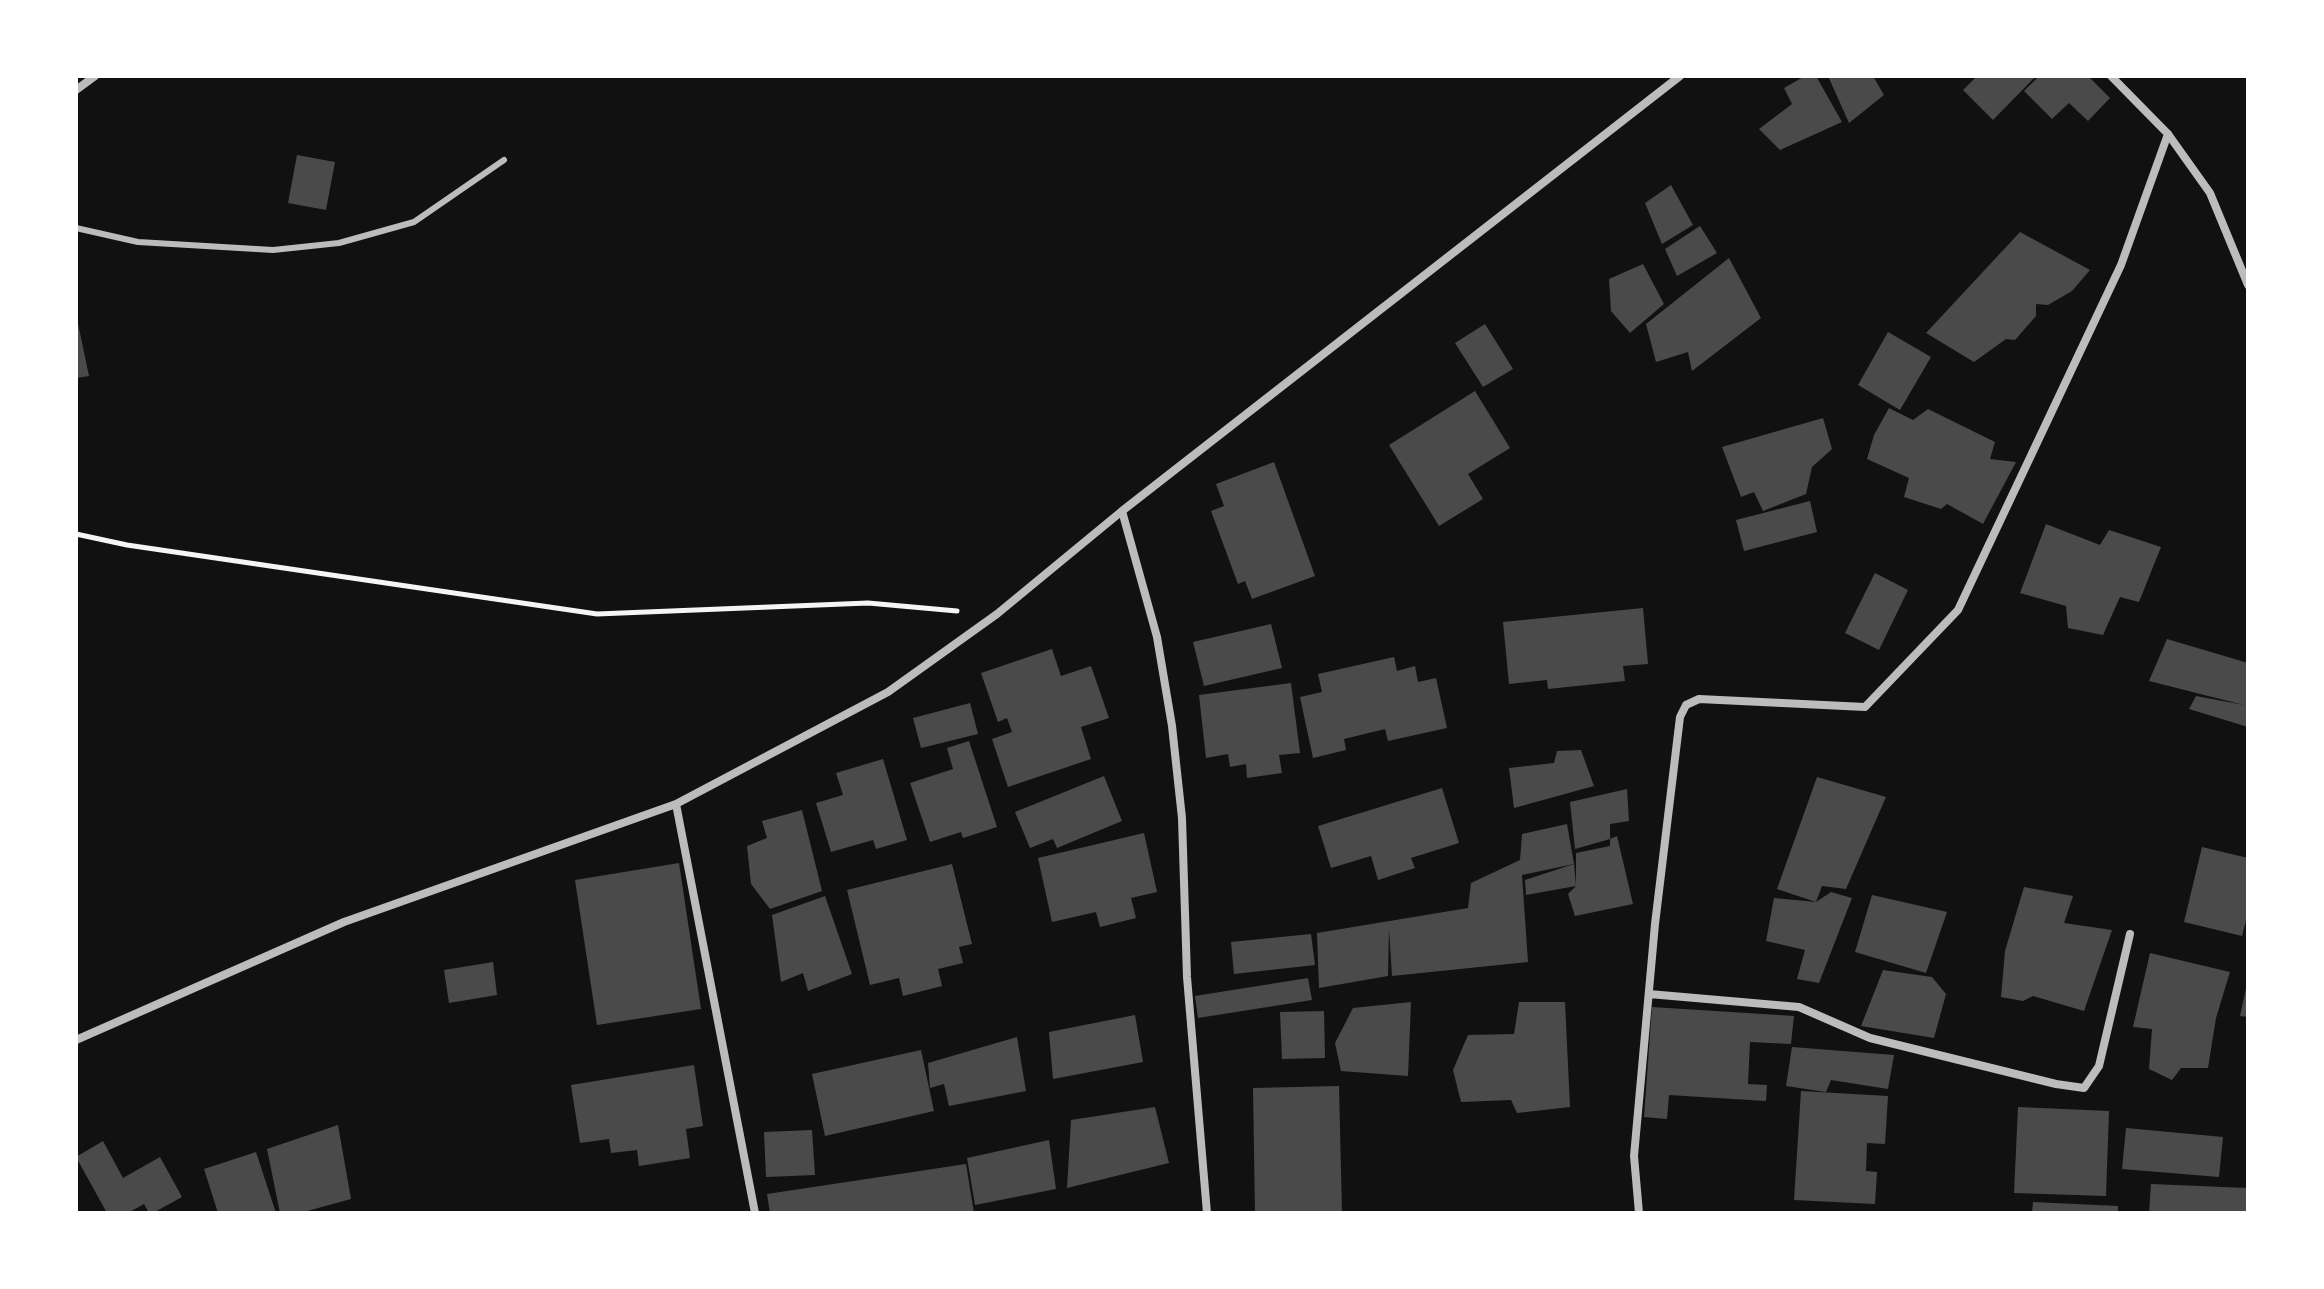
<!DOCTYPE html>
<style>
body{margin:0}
#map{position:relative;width:2324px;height:1289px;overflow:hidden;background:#111;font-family:"Exo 2",sans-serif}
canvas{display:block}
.frame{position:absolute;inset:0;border:78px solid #fff;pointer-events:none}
</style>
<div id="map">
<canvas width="2324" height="1289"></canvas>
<div class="frame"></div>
</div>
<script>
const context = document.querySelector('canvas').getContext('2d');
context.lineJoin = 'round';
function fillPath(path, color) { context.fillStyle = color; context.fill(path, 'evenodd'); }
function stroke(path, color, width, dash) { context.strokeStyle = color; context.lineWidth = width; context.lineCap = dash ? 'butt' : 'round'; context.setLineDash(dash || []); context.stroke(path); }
fillPath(new Path2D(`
 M 1805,76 L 1816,76 L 1842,122 L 1780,150 L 1759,129 L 1792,104 L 1784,88 Z
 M 1828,76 L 1873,76 L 1884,95 L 1849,123 Z
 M 1977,76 L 2036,76 L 1993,120 L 1963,90 Z
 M 2039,76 L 2088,76 L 2110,98 L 2088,121 L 2069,103 L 2052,119 L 2024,91 Z
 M 297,155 L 335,162 L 326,210 L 288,203 Z
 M 1671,185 L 1693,225 L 1662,244 L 1645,203 Z
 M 1700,226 L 1717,253 L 1677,276 L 1665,249 Z
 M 2020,232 L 2090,270 L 2072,291 L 2048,305 L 2036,304 L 2036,316 L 2015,340 L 2006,339 L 1974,362 L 1926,333 Z
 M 1729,258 L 1761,318 L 1692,371 L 1688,352 L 1656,362 L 1646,324 Z
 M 1643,264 L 1664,304 L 1630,333 L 1611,311 L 1609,279 Z
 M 76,314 L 89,376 L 76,378 Z
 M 1485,324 L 1513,369 L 1483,387 L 1455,343 Z
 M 1888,332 L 1931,357 L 1900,410 L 1858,385 Z
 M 1475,391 L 1510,448 L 1468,474 L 1483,499 L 1439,526 L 1389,445 Z
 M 1889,408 L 1913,420 L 1928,409 L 1995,442 L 1990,459 L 2016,462 L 1983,524 L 1947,504 L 1941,509 L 1904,497 L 1909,478 L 1867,459 L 1874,435 Z
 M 1823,418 L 1832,449 L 1812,467 L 1806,494 L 1763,511 L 1754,492 L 1741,497 L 1722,447 Z
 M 1274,462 L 1315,576 L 1252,599 L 1245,581 L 1238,584 L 1211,511 L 1224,506 L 1216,484 Z
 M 1810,501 L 1817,532 L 1744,551 L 1736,520 Z
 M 2046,524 L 2100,545 L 2109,530 L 2161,547 L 2139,602 L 2120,597 L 2103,635 L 2068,628 L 2066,606 L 2020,593 Z
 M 1875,573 L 1908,590 L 1879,650 L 1845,633 Z
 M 1643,608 L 1648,664 L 1623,666 L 1625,681 L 1548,689 L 1547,680 L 1509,684 L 1503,622 Z
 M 1271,624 L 1282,668 L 1204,686 L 1193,642 Z
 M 2167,639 L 2248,663 L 2248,727 L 2189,709 L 2196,696 L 2244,705 L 2149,681 Z
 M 1052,649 L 1061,676 L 1091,666 L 1109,718 L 1081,727 L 1091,759 L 1008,787 L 992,739 L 1012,732 L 1007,718 L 998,722 L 981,673 Z
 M 1394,657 L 1397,671 L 1415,666 L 1418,682 L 1436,678 L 1447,728 L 1388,741 L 1385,729 L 1344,739 L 1346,750 L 1313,758 L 1300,697 L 1322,692 L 1318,674 Z
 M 1291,683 L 1300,753 L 1279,755 L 1282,773 L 1247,778 L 1246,764 L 1230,767 L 1228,754 L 1206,758 L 1199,695 Z
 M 970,703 L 978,734 L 921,748 L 913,718 Z
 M 969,741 L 997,827 L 963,838 L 961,832 L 930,842 L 910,783 L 953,769 L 947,748 Z
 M 1581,750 L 1594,786 L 1514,808 L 1509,768 L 1554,763 L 1557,751 Z
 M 883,759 L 907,840 L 876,849 L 873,840 L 831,852 L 816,803 L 843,795 L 836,773 Z
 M 1104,776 L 1122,821 L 1057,848 L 1053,839 L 1030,848 L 1015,812 Z
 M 1817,777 L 1886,797 L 1846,889 L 1822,886 L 1816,902 L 1777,889 Z
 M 1442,788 L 1459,843 L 1411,858 L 1415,868 L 1378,880 L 1371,856 L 1331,868 L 1318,826 Z
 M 1627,789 L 1629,821 L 1610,824 L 1610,839 L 1575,849 L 1570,802 Z
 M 802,810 L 822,891 L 770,909 L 751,884 L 747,846 L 767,838 L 762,821 Z
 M 1567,824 L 1574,864 L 1576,886 L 1576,853 L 1610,846 L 1610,839 L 1617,836 L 1633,904 L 1575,916 L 1568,894 L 1576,886 L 1526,895 L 1525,880 L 1574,864 L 1522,875 L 1528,962 L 1392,976 L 1389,929 L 1388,976 L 1319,988 L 1317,933 L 1468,908 L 1471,883 L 1520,860 L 1522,834 Z
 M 1144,833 L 1157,892 L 1131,898 L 1136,918 L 1100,927 L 1096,912 L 1052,922 L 1038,858 Z
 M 2202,847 L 2248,858 L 2248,913 L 2242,936 L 2184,922 Z
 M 679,863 L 701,1009 L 597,1025 L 575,880 Z
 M 952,864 L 972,944 L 959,947 L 963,963 L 938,969 L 942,986 L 903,996 L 899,978 L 870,985 L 847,890 Z
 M 2024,887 L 2073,896 L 2064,923 L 2112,930 L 2084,1011 L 2033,996 L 2023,1001 L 2001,997 L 2005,951 Z
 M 1831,892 L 1852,898 L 1819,983 L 1797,979 L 1805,950 L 1766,941 L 1774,898 L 1816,902 Z
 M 1872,895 L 1947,912 L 1926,973 L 1855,952 Z
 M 825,896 L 852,974 L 808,991 L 803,973 L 781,982 L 772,915 Z
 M 1311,934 L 1315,965 L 1234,974 L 1231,942 Z
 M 2150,953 L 2230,972 L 2216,1018 L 2208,1068 L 2181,1068 L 2172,1080 L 2149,1069 L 2152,1029 L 2133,1027 Z
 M 493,962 L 497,995 L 449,1003 L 444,970 Z
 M 1883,970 L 1932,977 L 1946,994 L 1934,1038 L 1861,1026 Z
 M 1308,978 L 1312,1000 L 1198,1018 L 1195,996 Z
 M 2247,984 L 2248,984 L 2248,1017 L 2240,1016 Z
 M 1411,1002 L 1408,1076 L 1341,1071 L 1335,1043 L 1353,1008 Z
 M 1519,1002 L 1565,1002 L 1570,1107 L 1517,1113 L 1511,1100 L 1461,1102 L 1453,1070 L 1468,1035 L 1514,1034 Z
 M 1652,1007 L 1794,1016 L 1791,1044 L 1750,1042 L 1748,1084 L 1767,1085 L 1766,1101 L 1669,1095 L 1667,1119 L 1644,1117 Z
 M 1324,1011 L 1325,1058 L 1282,1059 L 1280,1012 Z
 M 1135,1015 L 1143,1062 L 1053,1079 L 1049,1032 Z
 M 1017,1037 L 1026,1091 L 949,1106 L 944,1084 L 930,1088 L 928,1063 Z
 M 1792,1047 L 1894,1055 L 1888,1089 L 1831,1080 L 1826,1092 L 1786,1086 Z
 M 921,1050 L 934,1111 L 825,1136 L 812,1074 Z
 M 694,1065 L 703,1126 L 686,1129 L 690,1158 L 639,1166 L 637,1150 L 611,1153 L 609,1139 L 580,1143 L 571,1085 Z
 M 1339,1086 L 1342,1213 L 1255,1213 L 1253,1088 Z
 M 1801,1091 L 1888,1096 L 1885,1144 L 1867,1143 L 1866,1171 L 1877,1172 L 1875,1204 L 1794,1200 Z
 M 1155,1107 L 1169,1163 L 1067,1188 L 1071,1120 Z
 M 2018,1107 L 2109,1111 L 2106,1196 L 2014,1193 Z
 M 338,1125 L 351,1199 L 300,1213 L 280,1213 L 267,1149 Z
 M 2126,1128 L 2223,1137 L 2219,1177 L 2122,1169 Z
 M 812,1130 L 815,1175 L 766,1177 L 764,1132 Z
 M 1049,1140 L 1056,1189 L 975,1205 L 967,1158 Z
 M 103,1141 L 123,1178 L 160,1157 L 182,1197 L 153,1213 L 149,1213 L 144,1204 L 128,1213 L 107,1213 L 76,1157 Z
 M 256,1152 L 276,1213 L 218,1213 L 204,1169 Z
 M 966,1164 L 974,1213 L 770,1213 L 767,1194 Z
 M 2151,1184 L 2248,1188 L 2247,1213 L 2149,1213 Z
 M 2033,1202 L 2118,1206 L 2118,1213 L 2032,1213 Z`), '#4a4a4a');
stroke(new Path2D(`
 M 76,534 L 127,545 L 597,614 L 868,603 L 957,611`), '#f5f5f5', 5);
stroke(new Path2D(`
 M 76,228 L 138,242 L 273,250 L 339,243 L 414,222 L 504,160`), '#bcbcbc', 6);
stroke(new Path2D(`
 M 2111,76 L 2168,134 L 2210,193 L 2248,285
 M 76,90 L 95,76
 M 1122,511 L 1157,637 L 1172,726 L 1182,818 L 1187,977 L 1207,1213
 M 676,804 L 755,1213
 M 1649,994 L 1799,1007 L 1870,1038 L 2056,1084 L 2084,1088 L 2099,1066 L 2130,934
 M 76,1040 L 344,922 L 676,804 L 888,692 L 997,614 L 1122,511 L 1680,76
 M 1639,1213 L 1634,1156 L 1655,924 L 1680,717 L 1686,705 L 1699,699 L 1865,707 L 1958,610 L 2121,265 L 2168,134`), '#bcbcbc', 8);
</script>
